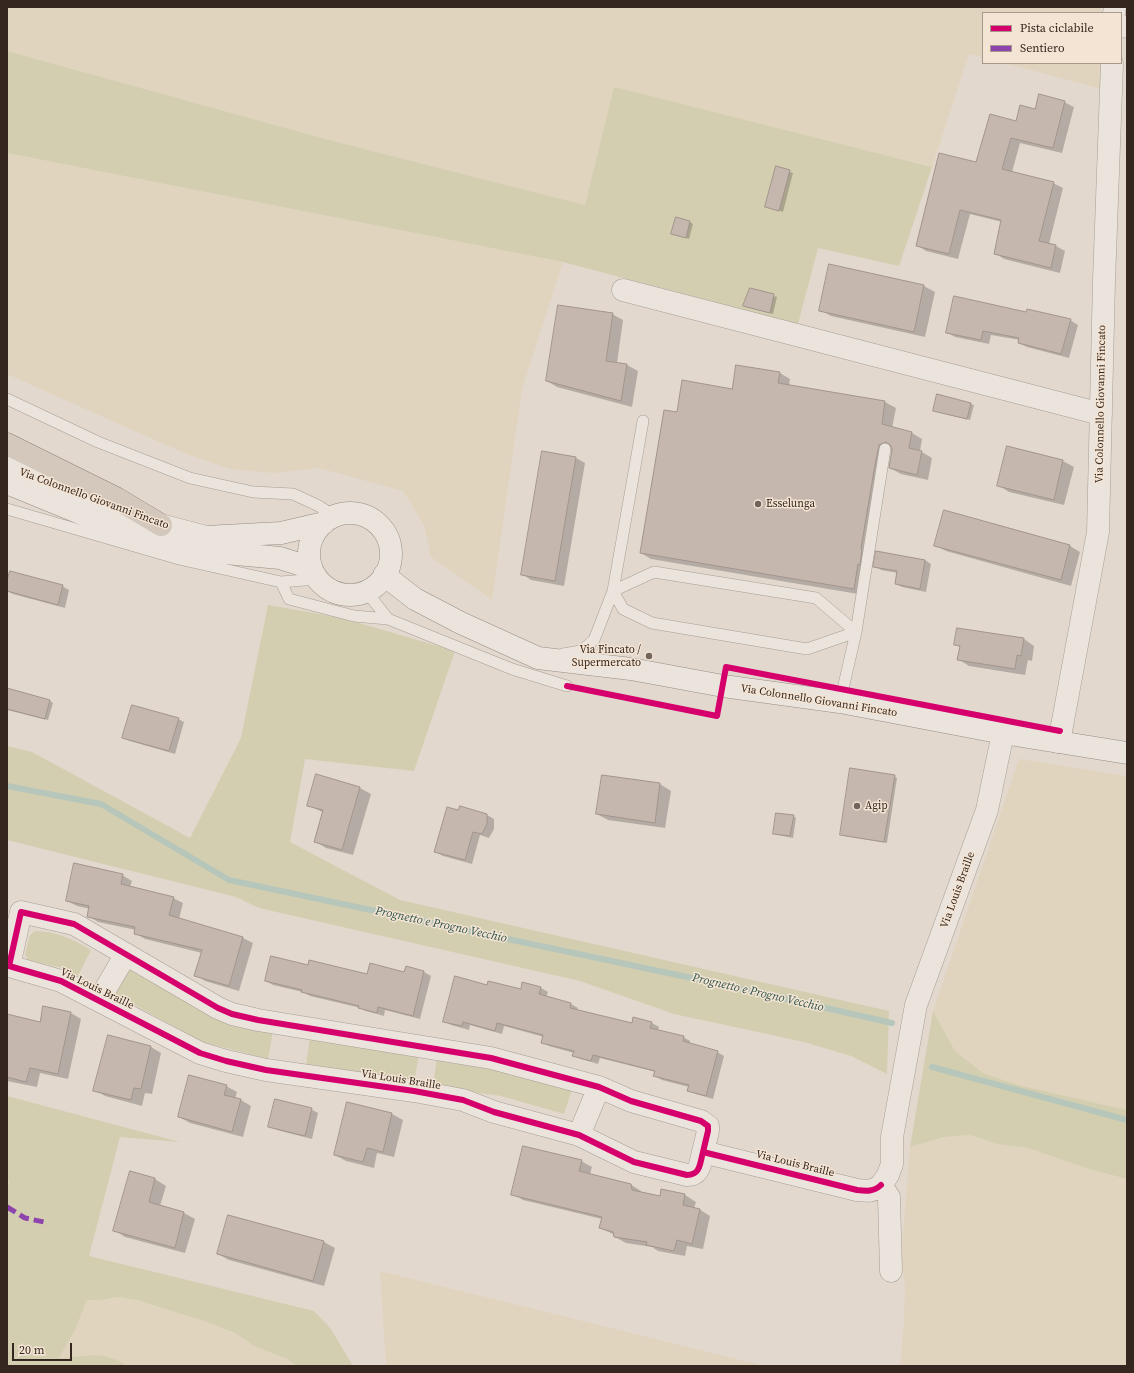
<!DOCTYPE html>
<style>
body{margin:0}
#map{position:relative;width:1134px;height:1373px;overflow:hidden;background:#e2d8cd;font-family:"Source Serif 4",serif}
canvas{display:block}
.frame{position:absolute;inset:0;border:8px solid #35261f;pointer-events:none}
.legend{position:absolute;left:982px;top:12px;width:140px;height:52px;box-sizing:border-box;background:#f3e4d3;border:1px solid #a7988b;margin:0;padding:5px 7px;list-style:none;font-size:12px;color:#35261f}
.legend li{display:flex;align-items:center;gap:8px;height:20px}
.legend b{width:20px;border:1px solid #a7988b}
.scale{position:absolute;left:12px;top:1343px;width:60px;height:18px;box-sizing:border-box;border:2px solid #35261f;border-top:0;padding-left:5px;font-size:12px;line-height:14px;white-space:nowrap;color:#35261f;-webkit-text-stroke:3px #f3e4d3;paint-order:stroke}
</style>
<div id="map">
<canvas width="1134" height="1373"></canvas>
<div class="frame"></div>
<ul class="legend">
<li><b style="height:5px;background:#d6006c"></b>Pista ciclabile</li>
<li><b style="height:5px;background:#8e44ad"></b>Sentiero</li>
</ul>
<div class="scale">20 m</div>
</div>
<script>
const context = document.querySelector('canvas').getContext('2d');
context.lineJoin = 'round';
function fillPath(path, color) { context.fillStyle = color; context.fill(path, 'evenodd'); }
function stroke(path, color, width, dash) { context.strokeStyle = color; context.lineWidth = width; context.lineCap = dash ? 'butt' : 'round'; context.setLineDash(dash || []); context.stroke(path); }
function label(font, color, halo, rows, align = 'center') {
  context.font = font + ' "Source Serif 4",serif'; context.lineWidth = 3; context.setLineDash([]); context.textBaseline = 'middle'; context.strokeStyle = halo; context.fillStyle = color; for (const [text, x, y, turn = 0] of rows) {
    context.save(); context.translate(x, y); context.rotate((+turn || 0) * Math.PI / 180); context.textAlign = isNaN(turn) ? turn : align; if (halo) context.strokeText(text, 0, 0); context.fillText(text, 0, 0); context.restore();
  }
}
fillPath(new Path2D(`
 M 7,7 L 1101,7 L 1101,13 L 983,13 L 983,57 L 969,54 L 932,167 L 614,88 L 585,205 L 333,141 L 7,51 Z
 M 1005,63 L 1101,63 L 1101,89 Z
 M 7,153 L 563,262 L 522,389 L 492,600 L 431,557 L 424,525 L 403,491 L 319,468 L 273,473 L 230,469 L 184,453 L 7,374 Z
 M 1019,759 L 1127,776 L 1127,1110 L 1018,1085 L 983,1073 L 955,1051 L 933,1011 Z
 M 970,1135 L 997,1144 L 1028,1148 L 1089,1169 L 1127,1179 L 1127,1366 L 900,1366 L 904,1320 L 905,1286 L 901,1260 L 910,1147 L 944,1137 Z
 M 380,1271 L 765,1366 L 386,1366 Z
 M 118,1297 L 137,1300 L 210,1323 L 235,1333 L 254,1346 L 287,1359 L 297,1366 L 122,1366 L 123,1364 L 59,1358 L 75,1330 L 87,1300 L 100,1300 Z`), '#e1d4be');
fillPath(new Path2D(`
 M 7,51 L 333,141 L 585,205 L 614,87 L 932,167 L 899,266 L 818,248 L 798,324 L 563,262 L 7,153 Z
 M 268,605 L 342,618 L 455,651 L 414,771 L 305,759 L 290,842 L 400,900 L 889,1011 L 887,1074 L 851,1056 L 804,1042 L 674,1014 L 580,981 L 259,908 L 236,897 L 7,840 L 7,746 L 32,752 L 190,838 L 241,738 Z
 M 35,931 C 56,931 74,940 91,950 L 78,976 L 62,968 L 28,960 L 25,954 L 30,935 Z
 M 126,968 L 211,1015 L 273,1031 L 268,1059 L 203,1042 L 110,992 Z
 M 933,1011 L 955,1051 L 983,1073 L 1018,1085 L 1127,1110 L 1127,1179 L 1089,1169 L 1028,1148 L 997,1144 L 970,1135 L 944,1137 L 910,1147 Z
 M 310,1037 L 419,1055 L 414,1083 L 306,1065 Z
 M 437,1057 L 504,1067 L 572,1090 L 564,1114 L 501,1096 L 433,1087 Z
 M 7,1096 L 180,1142 L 120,1137 L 89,1256 L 314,1311 L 331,1329 L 353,1366 L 297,1366 L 287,1359 L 254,1346 L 235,1333 L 210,1323 L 137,1300 L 118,1297 L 100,1300 L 87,1300 L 75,1330 L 59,1358 C 85,1358 99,1349 124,1364 L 122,1366 L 7,1366 L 7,1189 L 9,1182 L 7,1179 Z`), '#d4ceb0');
fillPath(new Path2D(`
 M 1064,102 L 1074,107 L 1062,153 L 1020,143 L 1012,172 L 1053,183 L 1063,188 L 1049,244 L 1056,246 L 1065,251 L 1060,273 L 1004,259 L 995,253 L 1002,222 L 970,214 L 958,259 L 926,251 L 917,245 L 977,163 L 1016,122 L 1036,110 Z
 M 776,167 L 793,173 L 783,212 L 766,206 Z
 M 690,222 L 693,224 L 689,239 L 676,235 Z
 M 830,266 L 924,286 L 935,292 L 925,337 L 831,316 L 821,310 Z
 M 750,289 L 777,297 L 773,314 L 747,307 Z
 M 1027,313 L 1070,320 L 1078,325 L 1069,358 L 1027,347 L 1019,343 L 1020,340 L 991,335 L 989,344 L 955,337 L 947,332 Z
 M 612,314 L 623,320 L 617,363 L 627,365 L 638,371 L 632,407 L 557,387 L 547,381 Z
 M 780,373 L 790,379 L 789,386 L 885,402 L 896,408 L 892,428 L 912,433 L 922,439 L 920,451 L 932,458 L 928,480 L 901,474 L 890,468 L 893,449 L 890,451 L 864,595 L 651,559 L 641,553 L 678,413 L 733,390 Z
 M 938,395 L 974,405 L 970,420 L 937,412 Z
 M 1007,447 L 1063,461 L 1074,467 L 1064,505 L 1009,492 L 998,485 Z
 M 576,458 L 585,463 L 564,586 L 531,580 L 522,574 Z
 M 935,545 L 1070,546 L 1080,552 L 1071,586 L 946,551 Z
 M 925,560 L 931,564 L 926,592 L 902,587 L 896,584 L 898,573 L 881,570 L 875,566 Z
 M 7,585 L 62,586 L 69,590 L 65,608 L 13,594 L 7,591 Z
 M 1024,639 L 1034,646 L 1032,661 L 1028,660 L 1025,675 L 969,666 L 958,659 L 960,647 L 955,644 Z
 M 7,693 L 50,701 L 53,703 L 48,720 L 7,710 Z
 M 178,719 L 184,722 L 175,754 L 130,741 L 123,738 Z
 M 316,775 L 360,788 L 371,794 L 353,855 L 326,848 L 315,841 L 324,813 L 308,805 Z
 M 603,776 L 660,784 L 671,791 L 665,828 L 608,820 L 597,814 Z
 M 894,776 L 897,778 L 887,843 L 844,836 L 841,834 Z
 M 459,811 L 487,815 L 494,819 L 494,829 L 489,838 L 480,835 L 472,864 L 443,856 L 436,852 Z
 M 793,816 L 796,818 L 793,838 L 778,835 L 774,833 Z
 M 122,875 L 132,881 L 130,887 L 173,898 L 183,903 L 179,919 L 243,938 L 253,943 L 239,991 L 205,981 L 196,975 L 202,953 L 145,939 L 135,933 L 136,930 L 98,922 L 88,916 L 90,909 L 77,906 L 67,901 Z
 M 309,967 L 368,975 L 405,973 L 407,967 L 424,972 L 431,976 L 420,1019 L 385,1010 L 384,1016 L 366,1011 L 361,1008 L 310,996 L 303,992 L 273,985 L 266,981 Z
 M 488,986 L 521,990 L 541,988 L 548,992 L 546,997 L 571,1004 L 578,1008 L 577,1010 L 633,1024 L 652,1023 L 659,1027 L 658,1030 L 683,1037 L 690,1041 L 690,1044 L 717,1052 L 724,1056 L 713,1099 L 696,1094 L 689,1090 L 689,1087 L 662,1080 L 655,1076 L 656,1072 L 600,1058 L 598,1064 L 581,1059 L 574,1055 L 574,1053 L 549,1046 L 542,1042 L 544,1037 L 504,1026 L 502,1034 L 470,1025 L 469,1030 L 451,1025 L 444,1021 Z
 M 71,1013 L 81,1019 L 68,1079 L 40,1073 L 37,1087 L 7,1081 L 7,1015 L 41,1023 Z
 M 151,1047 L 161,1053 L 152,1094 L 145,1093 L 142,1106 L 105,1096 L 95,1090 Z
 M 226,1086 L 237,1092 L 235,1099 L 241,1100 L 251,1106 L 243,1137 L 190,1123 L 179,1117 Z
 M 347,1103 L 392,1114 L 403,1120 L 394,1157 L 377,1153 L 374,1168 L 346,1161 L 335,1155 Z
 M 311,1109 L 318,1113 L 312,1139 L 277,1130 L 270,1126 Z
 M 581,1161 L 592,1167 L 590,1174 L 630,1184 L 641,1191 L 642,1193 L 661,1197 L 662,1190 L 685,1195 L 696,1202 L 694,1208 L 699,1209 L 710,1216 L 703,1249 L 687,1246 L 685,1256 L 658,1251 L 652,1247 L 626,1243 L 615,1237 L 615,1235 L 600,1228 L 602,1219 L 523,1200 L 513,1194 Z
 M 130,1173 L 155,1179 L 166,1186 L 160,1206 L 184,1213 L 195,1219 L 185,1253 L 125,1237 L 114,1230 Z
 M 229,1216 L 324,1242 L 335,1248 L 324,1286 L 229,1260 L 218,1254 Z`), '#0003');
stroke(new Path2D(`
 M 7,786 L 101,804 L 229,880 L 720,984 L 892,1023
 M 932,1067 L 1127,1120`), '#b7c6bb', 6);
const building = new Path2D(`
 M 1039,94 L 1065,101 L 1053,148 L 1011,138 L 1002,169 L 1054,182 L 1039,241 L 1056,245 L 1051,268 L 994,254 L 1001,220 L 960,210 L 949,254 L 916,246 L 939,153 L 976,162 L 990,114 L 1016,121 L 1020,105 L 1035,109 Z
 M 776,166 L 790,170 L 779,211 L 765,207 Z
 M 676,217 L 690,221 L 686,238 L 671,234 Z
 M 829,264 L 924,285 L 914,332 L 819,311 Z
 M 750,288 L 774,294 L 770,313 L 743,306 Z
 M 954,296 L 1026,312 L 1027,309 L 1071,319 L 1061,354 L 1018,343 L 1019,338 L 983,331 L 981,340 L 946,333 Z
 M 558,305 L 613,313 L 606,361 L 627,364 L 621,401 L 546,381 Z
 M 736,365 L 780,372 L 778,383 L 885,401 L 882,424 L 912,432 L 909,448 L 922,451 L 917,475 L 889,468 L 892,450 L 891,446 L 886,442 L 879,445 L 875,465 L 861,548 L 862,549 L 860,565 L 858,564 L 854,589 L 640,553 L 664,410 L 677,412 L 682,380 L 732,389 Z
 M 937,394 L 971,403 L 967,419 L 933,411 Z
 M 1007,446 L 1063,460 L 1054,500 L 997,486 Z
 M 542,451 L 576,457 L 555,581 L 521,575 Z
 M 944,510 L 1070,545 L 1061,580 L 934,546 Z
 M 876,551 L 925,560 L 920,589 L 895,584 L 897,571 L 873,567 Z
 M 10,571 L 63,585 L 58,605 L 7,591 L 7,581 Z
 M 957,628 L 1024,638 L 1021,656 L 1017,655 L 1015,669 L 957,660 L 960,646 L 954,645 Z
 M 7,688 L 50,700 L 45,719 L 7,709 Z
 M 132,705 L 179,718 L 169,751 L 122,738 Z
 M 850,768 L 895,775 L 884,842 L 840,835 Z
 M 316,774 L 360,787 L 342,850 L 314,842 L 323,810 L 307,806 Z
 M 602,775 L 660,783 L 655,823 L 596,814 Z
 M 460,806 L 487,814 L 487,824 L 482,834 L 473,832 L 465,860 L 434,852 L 447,807 L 458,810 Z
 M 776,813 L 794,815 L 790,836 L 773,834 Z
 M 74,863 L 123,874 L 121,884 L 174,897 L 169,915 L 243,937 L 229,986 L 194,976 L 202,950 L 134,934 L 135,927 L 87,917 L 89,906 L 66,901 Z
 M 271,956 L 308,965 L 309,960 L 367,974 L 370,963 L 404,972 L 406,966 L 424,971 L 413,1016 L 378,1007 L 377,1013 L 358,1008 L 359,1006 L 301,992 L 302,990 L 265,981 Z
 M 455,976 L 487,985 L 488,981 L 521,989 L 522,982 L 541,987 L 539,994 L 571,1003 L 570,1008 L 632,1023 L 633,1017 L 652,1022 L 650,1028 L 684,1036 L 683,1041 L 718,1051 L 706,1096 L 687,1091 L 689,1085 L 653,1076 L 655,1071 L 593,1055 L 591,1061 L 572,1056 L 574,1051 L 541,1043 L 543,1035 L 497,1023 L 495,1031 L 463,1022 L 462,1026 L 443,1022 Z
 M 43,1006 L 71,1012 L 58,1074 L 30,1068 L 26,1082 L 7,1077 L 7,1014 L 40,1022 Z
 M 108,1035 L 151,1046 L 141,1089 L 134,1088 L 131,1100 L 93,1091 Z
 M 189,1075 L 227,1085 L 224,1095 L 241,1099 L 232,1132 L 178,1117 Z
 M 275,1099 L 312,1108 L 305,1136 L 268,1127 Z
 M 347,1102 L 392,1113 L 383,1152 L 367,1148 L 363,1162 L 334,1155 Z
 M 523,1146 L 582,1160 L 579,1171 L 631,1184 L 632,1190 L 660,1196 L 661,1189 L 685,1194 L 683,1205 L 700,1209 L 692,1244 L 677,1240 L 674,1251 L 646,1245 L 647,1242 L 614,1237 L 613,1232 L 599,1228 L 602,1217 L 511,1195 Z
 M 130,1171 L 155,1178 L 149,1202 L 184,1212 L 175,1248 L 113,1231 Z
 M 228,1215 L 324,1241 L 313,1281 L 217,1254 Z`);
fillPath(building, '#c5b6ae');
stroke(building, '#a2948c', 1);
const lane = new Path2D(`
 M 7,399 L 98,442 L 190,478 L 253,492 L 293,494 L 319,506 L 334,516
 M 7,509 L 179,559 L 281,582 L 317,579
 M 654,572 L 816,598 L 856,632 L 807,649 L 652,623 L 623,609 L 613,591 Z
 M 281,582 L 289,599 L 354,616 L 388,619 L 512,669 L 567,686
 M 366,591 L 388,619
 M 563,654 L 581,651 L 594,640 L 613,591 L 643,421
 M 840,702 L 856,632 L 885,449`);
const street = new Path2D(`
 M 1114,13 L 1115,7
 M 1121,26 L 1127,27
 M 623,290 L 1101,414
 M 1059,742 L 1098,532 L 1104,281 L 1112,63
 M 99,1000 L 126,954
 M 579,1135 L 599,1087
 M 703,1152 C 700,1162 701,1175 687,1175 L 634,1162 L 579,1135 L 494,1112 L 463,1100 L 414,1091 L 266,1070 L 226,1061 L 200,1053 L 61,981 L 9,966 L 21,912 L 74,924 L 218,1008 L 232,1014 L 258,1020 L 491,1058 L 599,1087 L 631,1101 L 701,1121 L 708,1126 L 708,1131 L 703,1152 L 857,1190 C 866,1191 874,1192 881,1185
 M 891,1271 L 889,1197 L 881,1185 L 888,1175 L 892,1164 L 892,1137 L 916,1005 L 987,810 L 1003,733`);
const secondary = new Path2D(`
 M 7,466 L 112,507 L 161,525 L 206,537 L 281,533 L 324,523
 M 7,483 L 100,521 L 156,539 L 225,553 L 280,558 L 311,568
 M309 554a41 41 0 1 1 82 0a41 41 0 1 1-82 0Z
 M 384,575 L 415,599 L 461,623 L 538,658 L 631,669 L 723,686 L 840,702 L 1003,733 L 1127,753`);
const highway = new Path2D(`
 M 7,444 L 116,498 L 161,525`);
stroke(lane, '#a79e96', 12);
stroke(street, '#a79e96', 23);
stroke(secondary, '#978d86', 23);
stroke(highway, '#8d847d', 23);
stroke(lane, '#eae4dd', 11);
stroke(street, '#eae4dd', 22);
stroke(secondary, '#eae4dd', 22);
stroke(highway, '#d4c8bd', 22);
stroke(new Path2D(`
 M 7,1207 L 25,1218 L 44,1222`), '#8e44ad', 5, [10, 5]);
stroke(new Path2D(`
 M 567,686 L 717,716 L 726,667 L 1060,731
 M 703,1152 C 700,1162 701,1175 687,1175 L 634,1162 L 579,1135 L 494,1112 L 463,1100 L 414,1091 L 266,1070 L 226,1061 L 200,1053 L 61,981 L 9,966 L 21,912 L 74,924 L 218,1008 L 232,1014 L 258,1020 L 491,1058 L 599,1087 L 631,1101 L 701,1121 L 708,1126 L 708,1131 L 703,1152 L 857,1190 C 866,1191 874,1192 881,1185`), '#d6006c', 6);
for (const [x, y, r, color] of [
 [758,504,4,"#72645c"],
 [649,656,4,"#72645c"],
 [857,806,4,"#72645c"]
]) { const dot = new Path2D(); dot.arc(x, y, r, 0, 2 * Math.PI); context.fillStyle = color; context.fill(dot); stroke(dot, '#f3e4d3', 1.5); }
label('11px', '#35261f', '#f3e4d3', [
 ["Via Colonnello Giovanni Fincato",1101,404,-89],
 ["Via Colonnello Giovanni Fincato",94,499,20],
 ["Via Colonnello Giovanni Fincato",819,701,9],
 ["Via Louis Braille",958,890,-70],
 ["Via Louis Braille",97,989,26],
 ["Via Louis Braille",401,1080,9],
 ["Via Louis Braille",795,1164,14]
]);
label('11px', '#35261f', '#f3e4d3', [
 ["Esselunga",766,504],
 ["Via Fincato /",641,650,"right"],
 ["Supermercato",641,663,"right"],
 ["Agip",865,806]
], 'left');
label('italic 12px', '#2f544b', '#f3e4d3', [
 ["Prognetto e Progno Vecchio",441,925,12],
 ["Prognetto e Progno Vecchio",758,993,13]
]);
</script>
